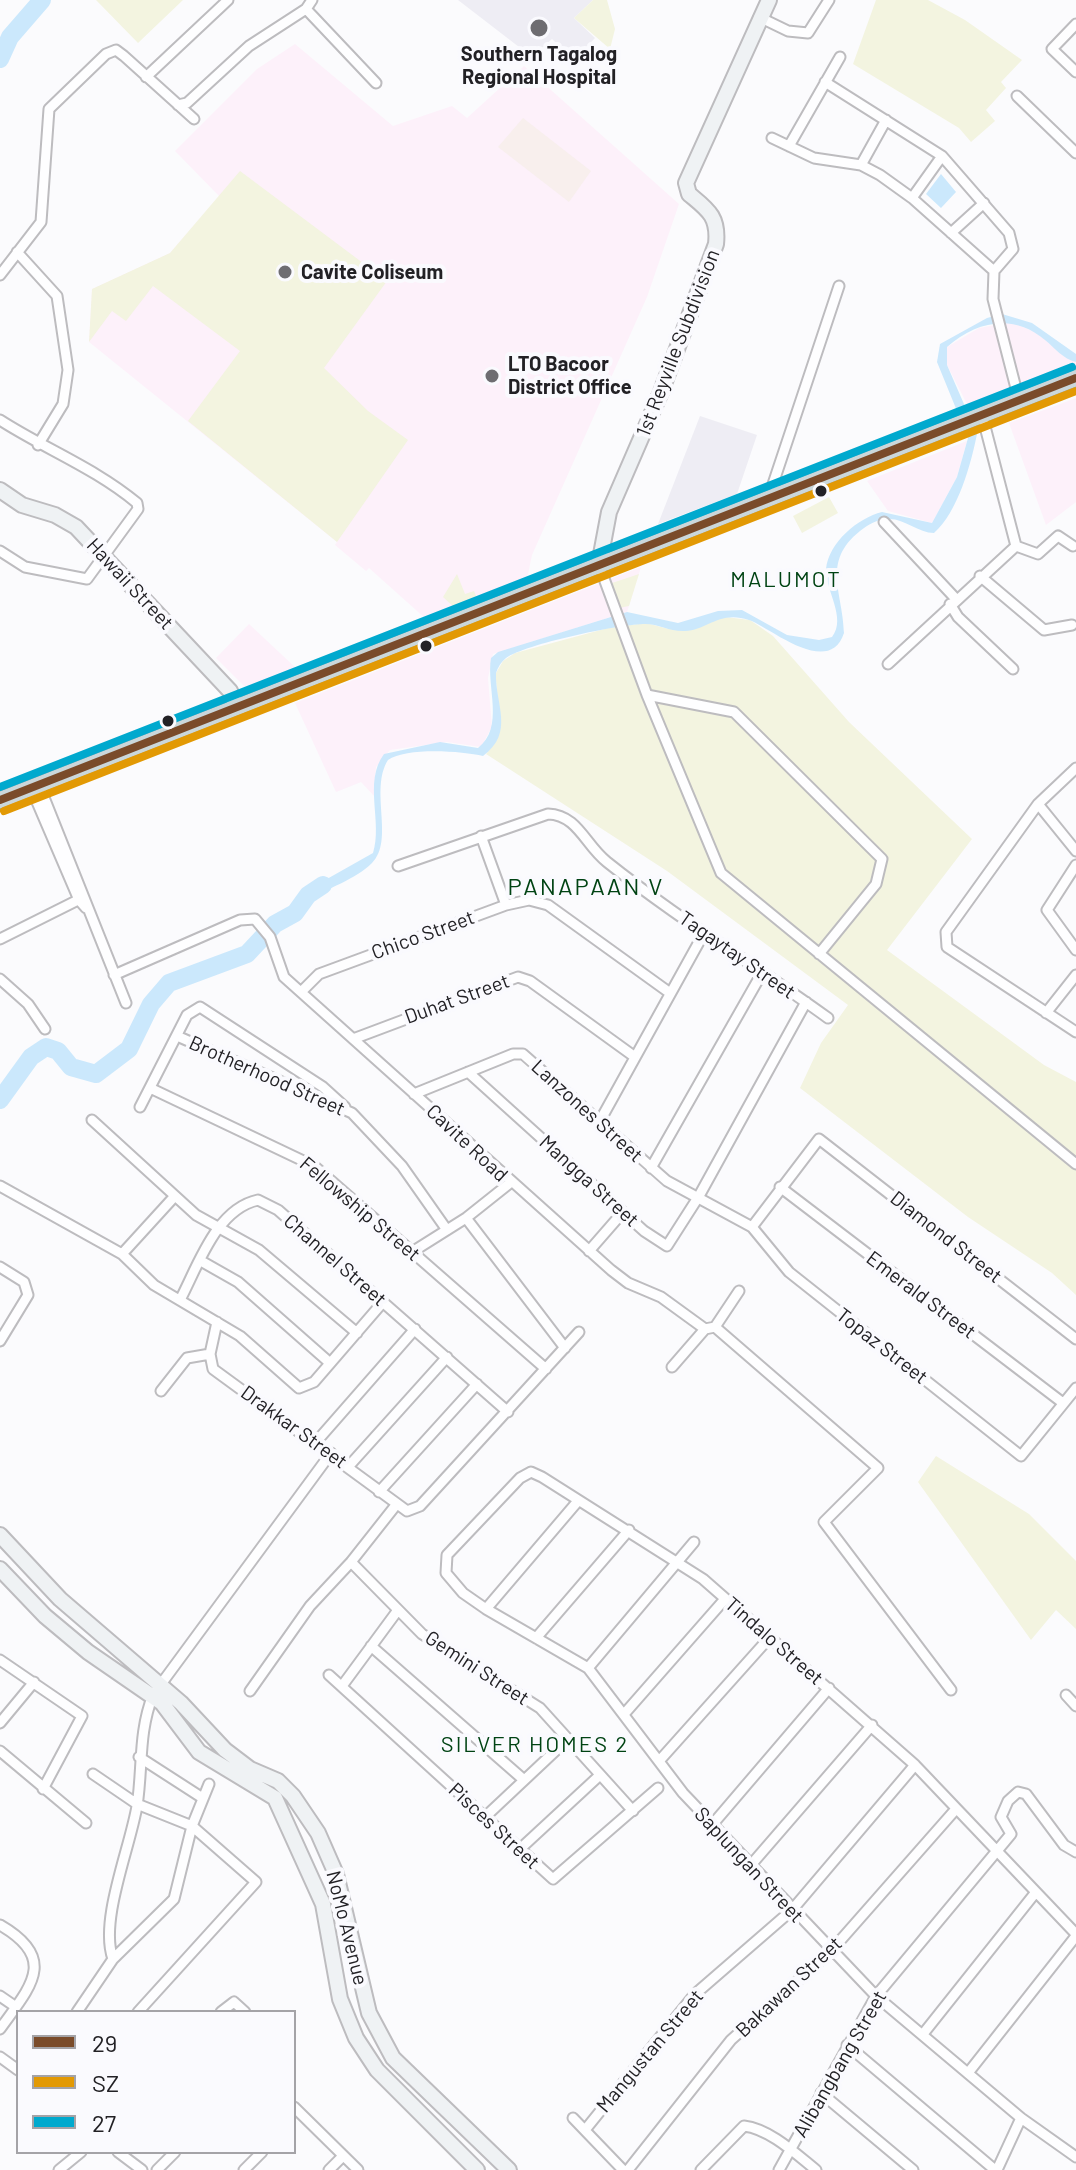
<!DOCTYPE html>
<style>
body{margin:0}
#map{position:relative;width:1076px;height:2170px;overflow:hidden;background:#fbfbfd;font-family:Barlow,sans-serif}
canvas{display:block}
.legend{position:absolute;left:16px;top:2010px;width:280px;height:144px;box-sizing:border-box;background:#fafafe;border:2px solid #a4a3a7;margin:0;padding:10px 14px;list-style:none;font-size:24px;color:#222125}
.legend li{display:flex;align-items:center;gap:16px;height:40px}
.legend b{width:40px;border:2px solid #a4a3a7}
</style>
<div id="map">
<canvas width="1076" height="2170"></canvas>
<ul class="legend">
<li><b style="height:10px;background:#7a4b2a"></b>29</li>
<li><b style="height:10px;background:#e29904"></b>SZ</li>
<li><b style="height:10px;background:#00a9ce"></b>27</li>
</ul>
</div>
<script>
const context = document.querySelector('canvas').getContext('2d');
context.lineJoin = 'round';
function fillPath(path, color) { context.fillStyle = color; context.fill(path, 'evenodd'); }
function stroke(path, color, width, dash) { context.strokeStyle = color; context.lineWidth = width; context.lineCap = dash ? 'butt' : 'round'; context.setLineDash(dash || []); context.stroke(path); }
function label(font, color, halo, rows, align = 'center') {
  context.font = font + ' Barlow,sans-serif'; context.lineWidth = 8; context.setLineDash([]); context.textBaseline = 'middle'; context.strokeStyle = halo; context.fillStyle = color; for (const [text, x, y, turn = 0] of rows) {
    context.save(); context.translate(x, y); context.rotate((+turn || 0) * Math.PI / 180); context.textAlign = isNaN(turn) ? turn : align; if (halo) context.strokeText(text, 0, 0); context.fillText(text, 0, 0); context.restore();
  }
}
fillPath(new Path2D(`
 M 295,44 L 393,126 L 452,106 L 467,118 L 524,66 L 679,204 L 647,297 L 532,555 L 527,579 L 426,619 L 369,568 L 366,571 L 335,545 L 337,542 L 89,342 L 92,289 L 170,253 L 219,196 L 175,151 L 257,69 Z
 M 1012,322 L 1035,332 L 1076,362 L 1076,367 L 969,408 L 947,365 L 947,347 L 979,328 Z
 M 1076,398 L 1076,502 L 1046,525 L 1009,423 Z
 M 967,441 L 957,477 L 932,523 L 888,511 L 867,481 Z
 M 641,567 L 627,612 L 493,654 L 488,678 L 492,727 L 481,747 L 447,742 L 390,750 L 376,767 L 374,796 L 361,782 L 336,792 L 295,703 Z
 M 249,624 L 296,668 L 245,687 L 216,658 Z`), '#fdf1fa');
fillPath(new Path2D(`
 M 523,118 L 591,171 L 569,202 L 498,147 Z`), '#f8efed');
fillPath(new Path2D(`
 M 458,0 L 593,0 L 574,18 L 595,38 L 574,60 L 552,39 L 532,57 Z
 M 700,416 L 757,435 L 737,494 L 658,524 Z`), '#eeedf4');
fillPath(new Path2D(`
 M 96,0 L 183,0 L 138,43 Z
 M 593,0 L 607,0 L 615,29 L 610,49 L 574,18 Z
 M 876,0 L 928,0 L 965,20 L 1022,60 L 1001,82 L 1006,88 L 986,110 L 995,121 L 971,142 L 959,128 L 853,64 Z
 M 240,171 L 387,281 L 324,368 L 368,411 L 408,440 L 337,542 L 188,421 L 240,351 L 153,286 L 126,321 L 112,311 L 89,342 L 92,289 L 170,253 Z
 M 829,497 L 838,513 L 802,533 L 793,516 Z
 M 457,574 L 465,594 L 474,591 L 476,596 L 455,608 L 443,597 Z
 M 639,574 L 629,606 L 619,608 L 609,584 Z
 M 726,617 L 750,620 L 773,636 L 849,722 L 972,839 L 887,950 L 1044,1065 L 1076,1082 L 1076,1295 L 1052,1273 L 968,1217 L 800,1088 L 821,1043 L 848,1005 L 667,871 L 486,754 C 511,727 495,705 496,673 L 503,661 L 515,653 L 608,628 L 646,623 L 669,629 Z
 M 936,1456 L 1029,1514 L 1076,1561 L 1076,1629 L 1056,1610 L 1031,1640 L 918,1482 Z`), '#f3f4e0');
fillPath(new Path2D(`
 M 941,174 L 956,192 L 941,208 L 926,194 Z
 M 1002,314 L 1032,323 L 1076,354 L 1076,362 C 1063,359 1055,348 1045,340 C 1013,313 977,321 947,347 L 947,365 L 977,434 C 971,464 958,512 934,533 C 918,533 904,518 888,519 C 877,519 868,525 860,531 C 821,562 843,592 844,633 C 829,679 768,626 749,620 C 719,610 708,630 685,631 C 670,632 657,623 643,624 C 616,625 526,644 506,658 C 501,662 498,667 496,673 C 495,705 515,732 483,756 C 462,751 406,747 388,760 C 369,790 395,840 372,863 C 356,879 327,889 306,900 L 303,894 L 311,888 L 373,853 C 383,822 363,782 384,754 L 440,742 L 478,748 C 505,727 486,687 491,658 L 498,652 L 627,612 L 678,623 L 718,611 L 742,610 L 787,635 L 819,640 L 832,637 C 847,618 825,590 826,569 C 829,542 858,518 882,512 L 932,523 L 957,477 L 968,438 L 937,362 L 940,344 L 987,318 Z`), '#cbe8fc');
stroke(new Path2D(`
 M 0,59 L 10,37 L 42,0
 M 0,1100 L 31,1057 L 46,1047 L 58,1051 L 71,1067 L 96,1074 L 129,1049 L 151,1004 L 169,983 L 247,954 L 275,924 L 295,913 L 308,895 L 323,885`), '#cbe8fc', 18);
const street = new Path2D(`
 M 306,9 L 376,83
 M 759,17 L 788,31 L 808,33 L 829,0
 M 1076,24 L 1052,49 L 1076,72
 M 146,77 L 228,0
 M 825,82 L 942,156 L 1009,233 L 1013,249 L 994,271 L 993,299 L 1019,400
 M 1017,96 L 1076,153
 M 178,105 L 187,103 L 249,46 L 306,9 L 312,0
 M 772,138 L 814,158 L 861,165 L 880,175 L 912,198 L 994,271
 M 789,146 L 840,57
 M 861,165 L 886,120
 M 912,198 L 942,156
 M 951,233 L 984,203
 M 17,252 L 57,296 L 68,370 L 63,404 L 38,445
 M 0,275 L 41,222 L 49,109 L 106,54 L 116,50 L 124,56 L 194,119
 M 982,415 L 1016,546 L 1038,554 L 1058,536 L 1073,546
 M 0,420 C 45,449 95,468 137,503 L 138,509 L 87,579 L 25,567 L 0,551
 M 778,493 L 773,484 L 839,286
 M 884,522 L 956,599
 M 599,565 L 647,695 L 721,873 L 1076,1164
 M 980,576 L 1044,630 L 1072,625
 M 950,604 L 958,617 L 1013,669
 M 888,664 L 1016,546
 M 647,695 L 734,712 L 882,859 L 876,884 L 819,954
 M 1076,768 L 1038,804 L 946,932 L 947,947 L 1076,1032
 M 39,785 L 126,1003
 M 31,788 L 79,900 L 86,908
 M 1038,804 L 1076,851
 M 481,836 L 506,905
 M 1076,865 L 1047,910 L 1076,950
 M 398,866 L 548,814 C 578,815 585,845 607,862 C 677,918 755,965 828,1018
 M 0,939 L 82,898
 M 114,975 L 240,920 L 255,919 L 270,937 L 284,977 L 611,1270 L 628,1283 L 661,1297 L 705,1329
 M 0,979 L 28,1004 L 45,1029
 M 301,992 L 319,974 L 506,905 L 529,900 L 548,905 L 670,993
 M 1046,1013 L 1076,975
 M 177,1036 L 352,1113 L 402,1166 L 447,1230
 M 353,1039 L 518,977 L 530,981 L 635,1057
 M 468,1072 L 644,1231 L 667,1246 L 699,1196 L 806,1002
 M 150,1088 L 314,1166 L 546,1369
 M 414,1094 L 513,1054 L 523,1054 L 667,1181 L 752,1227 L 789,1272 L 1021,1456 L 1076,1388
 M 140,1107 L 187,1015 L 200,1007 L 323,1087 L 345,1107
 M 601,1119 L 704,933
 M 92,1120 L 196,1215 L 259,1250 L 357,1333
 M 651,1168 L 762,973
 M 0,1186 L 122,1254 L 154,1285 L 240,1336 L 299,1388 L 314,1382 L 383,1302
 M 780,1187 L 1063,1403
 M 466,1218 L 565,1348
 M 752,1227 L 819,1139 L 1076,1339
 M 589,1251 L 623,1212
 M 412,1252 L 466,1218 L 510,1183
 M 122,1254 L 174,1197
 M 201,1261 L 238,1282 L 330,1363
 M 0,1267 L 24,1282 L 28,1295 L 0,1341
 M 180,1300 C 198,1266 216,1209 258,1200 L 278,1210 L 508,1412
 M 217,1322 L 210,1354 L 213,1369 L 407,1511 L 420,1506 L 579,1332
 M 715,1327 L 739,1291
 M 672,1367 L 705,1329 L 715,1327 L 878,1468 L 824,1522 L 951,1690
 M 161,1391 L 187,1358 L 210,1354
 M 316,1442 L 415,1329
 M 348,1467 L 447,1357
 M 379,1492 L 477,1384
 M 351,1562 L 422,1634 L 540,1708 L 633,1811
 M 486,1609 L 578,1501
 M 536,1638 L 629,1530
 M 371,1646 L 524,1780
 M 0,1660 L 82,1716 L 43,1789
 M 588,1668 L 694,1542
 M 329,1675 L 553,1879 L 658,1788
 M 342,1686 L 398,1610
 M 250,1691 L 310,1606 L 351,1562 L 396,1505
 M 1066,1695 L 1076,1706
 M 625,1713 L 725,1599
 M 0,1723 L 34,1682
 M 0,1751 L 86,1823
 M 139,1757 L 201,1797
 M 660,1760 L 770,1637
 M 93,1774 L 137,1804 L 192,1826 L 256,1882 L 138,2012
 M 485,1817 L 568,1739
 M 712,1825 L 829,1688
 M 520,1849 L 600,1775
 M 750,1866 L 872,1725
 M 0,1925 C 59,1959 30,1987 0,2029
 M 1076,1934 L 915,1765 L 703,1579 L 542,1477 L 531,1472 L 520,1478 L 447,1555 L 446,1573 L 463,1593 L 486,1609 L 588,1668 L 683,1793 L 876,1996 L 1021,2118 L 1076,2157
 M 113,1959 C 99,1921 130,1848 137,1806 C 143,1768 138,1733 153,1695 L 331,1453
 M 0,1996 L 16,2007
 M 77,2012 L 113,1959 L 174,1899 L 192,1826 L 209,1784
 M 221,2012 L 234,2002 L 245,2012
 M 923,2034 L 1036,1892
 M 847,2045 L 995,2170
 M 0,2057 L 18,2070
 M 968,2073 L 1076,1936
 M 821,2093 L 913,2170
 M 294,2107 L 358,2170
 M 573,2118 L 623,2170
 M 585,2130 L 694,1995 L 792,1910 L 915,1765
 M 118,2152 L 142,2170
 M 59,2170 L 81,2152
 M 157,2170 L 175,2152
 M 244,2170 L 262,2152
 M 329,2170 L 343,2156
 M 628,2170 L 731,2040 L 831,1951 L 956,1809
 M 701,2170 L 744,2126 C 770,2129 796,2154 816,2170
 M 779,2170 L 876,1996 L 1011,1834 L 1001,1817 L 1008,1801 L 1018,1792 L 1026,1794 L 1064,1845 L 1076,1852
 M 997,2170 L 1021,2118`);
const secondary = new Path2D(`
 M 0,490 L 22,505 L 55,515 L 76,527 L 230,691 L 236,707
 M 599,565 L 609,512 L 661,392 L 716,244 C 719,216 707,209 689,194 L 686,183 L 769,0
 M 0,1535 L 60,1599 L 181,1703 L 225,1750 L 250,1769 L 278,1781 L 293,1796 L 318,1833 L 336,1874 L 369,2013 L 393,2058 L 509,2170
 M 0,1569 L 45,1616 L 88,1652 L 162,1703 L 199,1752 L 275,1798 L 323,1904 L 340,1999 L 356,2038 L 377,2070 L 477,2170`);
const highway = new Path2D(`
 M 0,800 L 1076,378`);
stroke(street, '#bdbcbf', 13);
stroke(secondary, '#bdbcbf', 18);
stroke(highway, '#9daaad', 20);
stroke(street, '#fefeff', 9);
stroke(secondary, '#eff2f4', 14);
stroke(highway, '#cbd7da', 16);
stroke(new Path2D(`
 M 0,800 L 1076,378`), '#7a4b2a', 8);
stroke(new Path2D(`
 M 4,811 L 1076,391`), '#e29904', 8);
stroke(new Path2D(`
 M 0,787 L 1072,367`), '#00a9ce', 8);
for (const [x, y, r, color] of [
 [539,28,10,"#6e6d71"],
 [285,272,8,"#6e6d71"],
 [492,376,8,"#6e6d71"],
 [821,491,7,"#222125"],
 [426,646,7,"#222125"],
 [168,721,7,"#222125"]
]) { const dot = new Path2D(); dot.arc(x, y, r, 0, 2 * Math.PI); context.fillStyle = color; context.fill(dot); stroke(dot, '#fafafe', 3); }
label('bold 20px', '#222125', '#fafafe', [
 ["Southern Tagalog",539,54,"center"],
 ["Regional Hospital",539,77,"center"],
 ["Cavite Coliseum",301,272],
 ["LTO Bacoor",508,364],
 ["District Office",508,387]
], 'left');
label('20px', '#222125', '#fafafe', [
 ["1st Reyville Subdivision",678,343,-69],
 ["Hawaii Street",130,584,47],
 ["Chico Street",423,935,-20],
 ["Tagaytay Street",737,955,35],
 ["Duhat Street",457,999,-20],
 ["Brotherhood Street",267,1076,24],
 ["Lanzones Street",587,1111,42],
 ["Cavite Road",467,1143,43],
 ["Mangga Street",589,1181,42],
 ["Fellowship Street",360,1209,40],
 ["Diamond Street",946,1237,38],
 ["Channel Street",335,1260,41],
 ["Emerald Street",921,1295,37],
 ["Topaz Street",882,1346,38],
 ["Drakkar Street",294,1427,36],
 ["Tindalo Street",774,1641,41],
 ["Gemini Street",477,1668,33],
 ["Pisces Street",494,1826,43],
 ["Saplungan Street",749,1865,47],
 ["NoMo Avenue",347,1928,76],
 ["Bakawan Street",789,1987,-43],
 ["Mangustan Street",650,2051,-50],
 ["Alibangbang Street",840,2064,-60]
]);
context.letterSpacing = '2px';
label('22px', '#004313', '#fafafe', [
 ["MALUMOT",786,580],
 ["SILVER HOMES 2",535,1745]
]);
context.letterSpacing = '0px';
context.letterSpacing = '2px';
label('24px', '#004313', '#fafafe', [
 ["PANAPAAN V",586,887]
]);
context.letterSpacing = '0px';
</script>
